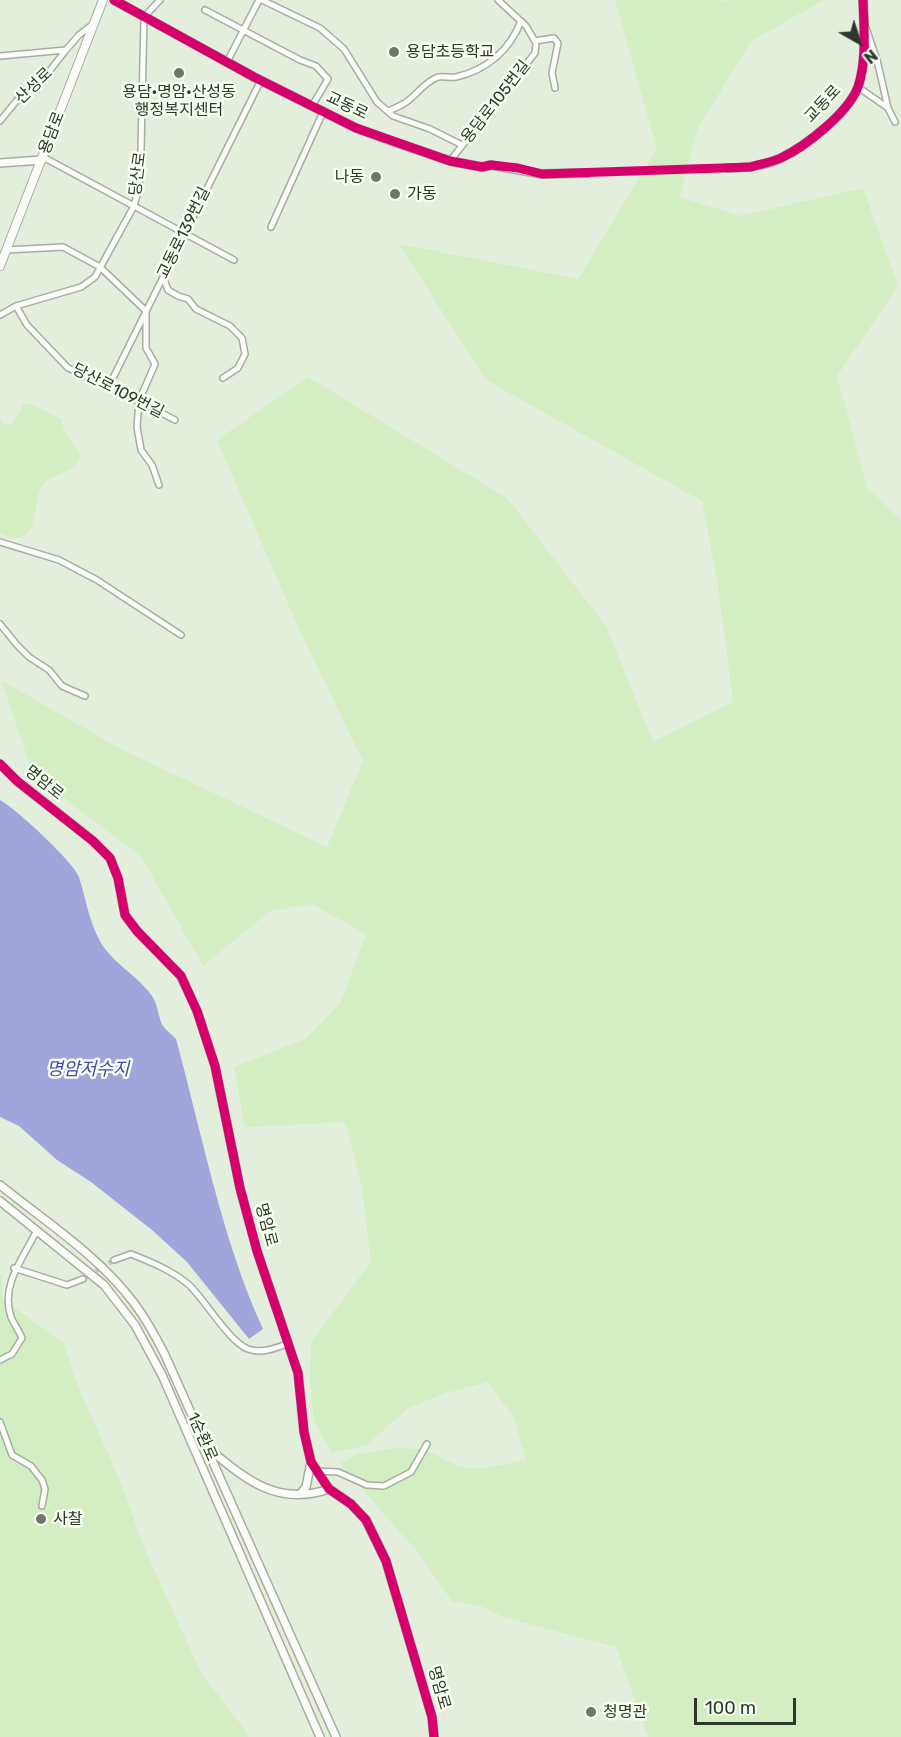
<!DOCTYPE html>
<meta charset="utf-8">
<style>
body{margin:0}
#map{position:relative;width:901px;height:1737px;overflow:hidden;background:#e3eedd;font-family:Rubik,sans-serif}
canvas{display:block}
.north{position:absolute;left:829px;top:12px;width:60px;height:60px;-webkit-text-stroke:4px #f6fff1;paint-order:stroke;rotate:141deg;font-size:16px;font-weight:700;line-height:24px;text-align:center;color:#2f372a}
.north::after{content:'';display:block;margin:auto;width:21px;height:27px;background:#2f372a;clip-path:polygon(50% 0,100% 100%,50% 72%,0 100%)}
.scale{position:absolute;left:694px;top:1698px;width:102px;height:27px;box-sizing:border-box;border:3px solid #2f372a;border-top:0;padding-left:8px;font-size:18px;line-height:21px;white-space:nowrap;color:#2f372a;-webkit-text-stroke:4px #f6fff1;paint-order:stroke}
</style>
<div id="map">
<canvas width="901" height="1737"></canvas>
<div class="north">N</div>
<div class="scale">100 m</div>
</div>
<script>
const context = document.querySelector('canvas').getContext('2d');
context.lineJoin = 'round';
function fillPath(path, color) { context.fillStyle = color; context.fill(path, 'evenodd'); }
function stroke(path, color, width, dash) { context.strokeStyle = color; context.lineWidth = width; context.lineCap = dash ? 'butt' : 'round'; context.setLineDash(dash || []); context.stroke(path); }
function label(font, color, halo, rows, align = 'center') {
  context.font = font + ' Rubik,"Noto Sans KR",sans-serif'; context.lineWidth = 5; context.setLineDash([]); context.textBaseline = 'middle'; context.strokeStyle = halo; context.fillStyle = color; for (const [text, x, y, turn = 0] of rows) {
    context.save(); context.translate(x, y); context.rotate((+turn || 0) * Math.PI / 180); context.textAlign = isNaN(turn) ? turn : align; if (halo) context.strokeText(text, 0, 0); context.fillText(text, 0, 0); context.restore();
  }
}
fillPath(new Path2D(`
 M 615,0 L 719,0 L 724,2 L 727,0 L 824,0 L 751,41 L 697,130 L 680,197 L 740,216 L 863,188 L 898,286 L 837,376 L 867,488 L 901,521 L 901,1737 L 648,1737 L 616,1647 L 503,1617 L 483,1607 L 452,1601 L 415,1549 L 340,1464 L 357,1454 L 396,1448 L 423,1449 L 460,1467 L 481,1469 L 526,1460 L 514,1418 L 488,1382 L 446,1393 L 408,1408 L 367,1445 L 332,1453 L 314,1422 L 310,1382 L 311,1342 L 371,1262 L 362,1188 L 345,1122 L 245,1127 L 234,1067 L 305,1039 L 341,1002 L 366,934 L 312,904 L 270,911 L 203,966 L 141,856 L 34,776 L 1,680 L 121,749 L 327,847 L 363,761 L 299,629 L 217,440 L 308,377 L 507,498 L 606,626 L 653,742 L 733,702 L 718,585 L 702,501 L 486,380 L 399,244 L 578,279 L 657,149 Z
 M 29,403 L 62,420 L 63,430 L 77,449 L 80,456 C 75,475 50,472 41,488 C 34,501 38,528 23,536 C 15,540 7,536 0,533 L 0,419 L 4,424 L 11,425 L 24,404 Z
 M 0,1275 L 2,1275 L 2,1298 L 64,1344 L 77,1384 L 121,1483 L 143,1545 L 201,1673 L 246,1731 L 248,1737 L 0,1737 Z`), '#d3eec3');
fillPath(new Path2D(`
 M 0,800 C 15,808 74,862 79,877 C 86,899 89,922 101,943 C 113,963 138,976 152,996 C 158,1004 159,1021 163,1026 C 166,1030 172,1035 176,1039 C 202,1134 222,1240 263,1329 L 249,1339 L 187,1262 L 152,1230 L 91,1182 L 57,1160 L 19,1126 L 0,1117 Z`), '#a2a4dc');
stroke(new Path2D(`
 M 83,1279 L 114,1260`), '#bfc9b9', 5, [5, 2.5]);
stroke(new Path2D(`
 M 588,173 L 727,168`), '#bfc9b9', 7, [7, 3.5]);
const minor = new Path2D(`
 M 262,0 L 320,28 L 344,49 L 377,102 L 393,116 L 430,129 L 462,145
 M 205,10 L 300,60 L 316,66 L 328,79 L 312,106
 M 865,25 L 877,60 L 888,108 L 895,122
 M 535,41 L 554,38 L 558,43 L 552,73 L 555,88
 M 0,56 L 66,50 L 79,35 L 92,25
 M 227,62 L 259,0
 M 858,87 L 888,108
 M 388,111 C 393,109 400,106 405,103 C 416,96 424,82 438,77 C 443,76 450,78 456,77 C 487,70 510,50 521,21
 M 0,121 L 23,93 L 48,73 L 66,50
 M 43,157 L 234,260
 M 450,161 L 535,53 L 536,43 L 526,26 L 498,0
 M 271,227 L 323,112
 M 6,250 L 63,247 L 100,267 L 146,311 L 146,348 L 155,364 L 139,401 L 137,427 L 141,450 L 152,465 L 159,485
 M 163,277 L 168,290 L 178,296 L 188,299 L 196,309 L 230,326 L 242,338 L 245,354 L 238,368 L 223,378
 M 16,306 L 27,325 L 68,368 L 109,386 L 175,420
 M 0,315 L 16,306 L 81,287 L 95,277 L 134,206 L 139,187 L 141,149 L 144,17 L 160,0
 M 109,386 L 261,80
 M 0,542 L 59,560 L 97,580 L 181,635
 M 0,624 L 17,645 L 29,657 L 49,670 L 62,686 L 85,696
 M 114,1260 L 131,1254 C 151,1262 171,1270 188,1284 C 204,1298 229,1342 248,1349 C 261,1354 277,1348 289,1343
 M 14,1268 L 67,1285 L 83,1279
 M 0,1360 L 12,1354 L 22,1338 C 19,1331 14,1324 11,1317 C 0,1285 24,1257 37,1230
 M 0,1422 L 12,1455 L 31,1466 L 42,1480 L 45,1489 L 42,1506
 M 317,1471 L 338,1472 L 367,1485 L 384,1486 L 411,1472 L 427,1444`);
const tertiary = new Path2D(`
 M 114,0 L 254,77 L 356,128 L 386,139 L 450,161 L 482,167 L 491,165 L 542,174 L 588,173
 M 0,163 L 42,160
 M 727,168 C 746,168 764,166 781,158 C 806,146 848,113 858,87 C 867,60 864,28 863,0
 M 0,764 L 17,781 L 93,841 L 110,858 L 118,878 L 125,915 L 137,931 L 181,976 L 197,1011 L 215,1066 L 240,1188 L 257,1251 L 298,1373 L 304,1432 L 311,1462 L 329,1489 L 351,1504 L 366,1520 L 386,1561 L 432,1717 L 434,1737
 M 0,1185 C 46,1222 99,1256 134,1303 C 146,1319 156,1337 165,1355 L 336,1737
 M 0,1201 L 104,1285 L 135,1325 L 162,1375 L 320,1737
 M 207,1447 C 245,1479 277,1507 329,1489
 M 300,1494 L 306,1487 L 311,1462`);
const secondary = new Path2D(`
 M 0,266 L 103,0`);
stroke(minor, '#a5aea0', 8);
stroke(tertiary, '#a5aea0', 10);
stroke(secondary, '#a5aea0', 10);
stroke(minor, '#fbfcfa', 5);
stroke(tertiary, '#fbfcfa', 7);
stroke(secondary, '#fbfcfa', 8);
stroke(new Path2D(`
 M 114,0 L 254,77 L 356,128 L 450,161 L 482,167 L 491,165 L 518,168 L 542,174 L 751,167 C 761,164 772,162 781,158 C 806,146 848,113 858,87 C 867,60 864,28 863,0
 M 0,764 L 17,781 L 93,841 L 110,858 L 118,878 L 125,915 L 137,931 L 181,976 L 197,1011 L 215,1066 L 240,1188 L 257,1251 L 298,1373 L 304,1432 L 311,1462 L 329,1489 L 351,1504 L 366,1520 L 386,1561 L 432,1717 L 434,1737`), '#d6006c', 9);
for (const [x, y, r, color] of [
 [394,52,6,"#6e7769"],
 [179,73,6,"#6e7769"],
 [376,177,6,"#6e7769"],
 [395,194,6,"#6e7769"],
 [41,1519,6,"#6e7769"],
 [591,1712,6,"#6e7769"]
]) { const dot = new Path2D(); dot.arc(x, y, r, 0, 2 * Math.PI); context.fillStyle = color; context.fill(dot); stroke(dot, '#f6fff1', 2); }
label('16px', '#2f372a', '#f6fff1', [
 ["용담초등학교",406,52],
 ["용담·명암·산성동",179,92,"center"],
 ["행정복지센터",179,110,"center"],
 ["나동",364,177,"right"],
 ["가동",407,194],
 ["사찰",53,1519],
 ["청명관",603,1712]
], 'left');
label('16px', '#2f372a', '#f6fff1', [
 ["산성로",34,86,-44],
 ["용담로105번길",496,102,-52],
 ["교동로",823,104,-47],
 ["교동로",347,106,25],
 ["용담로",52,133,-69],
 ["당산로",138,174,-83],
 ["교동로139번길",184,233,-64],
 ["당산로109번길",118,391,27],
 ["명암로",44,783,39],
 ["명암로",266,1225,75],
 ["1순환로",202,1437,66],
 ["명암로",439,1688,74]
]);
label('italic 18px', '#4f44ab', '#f6fff1', [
 ["명암저수지",88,1070]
]);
</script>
